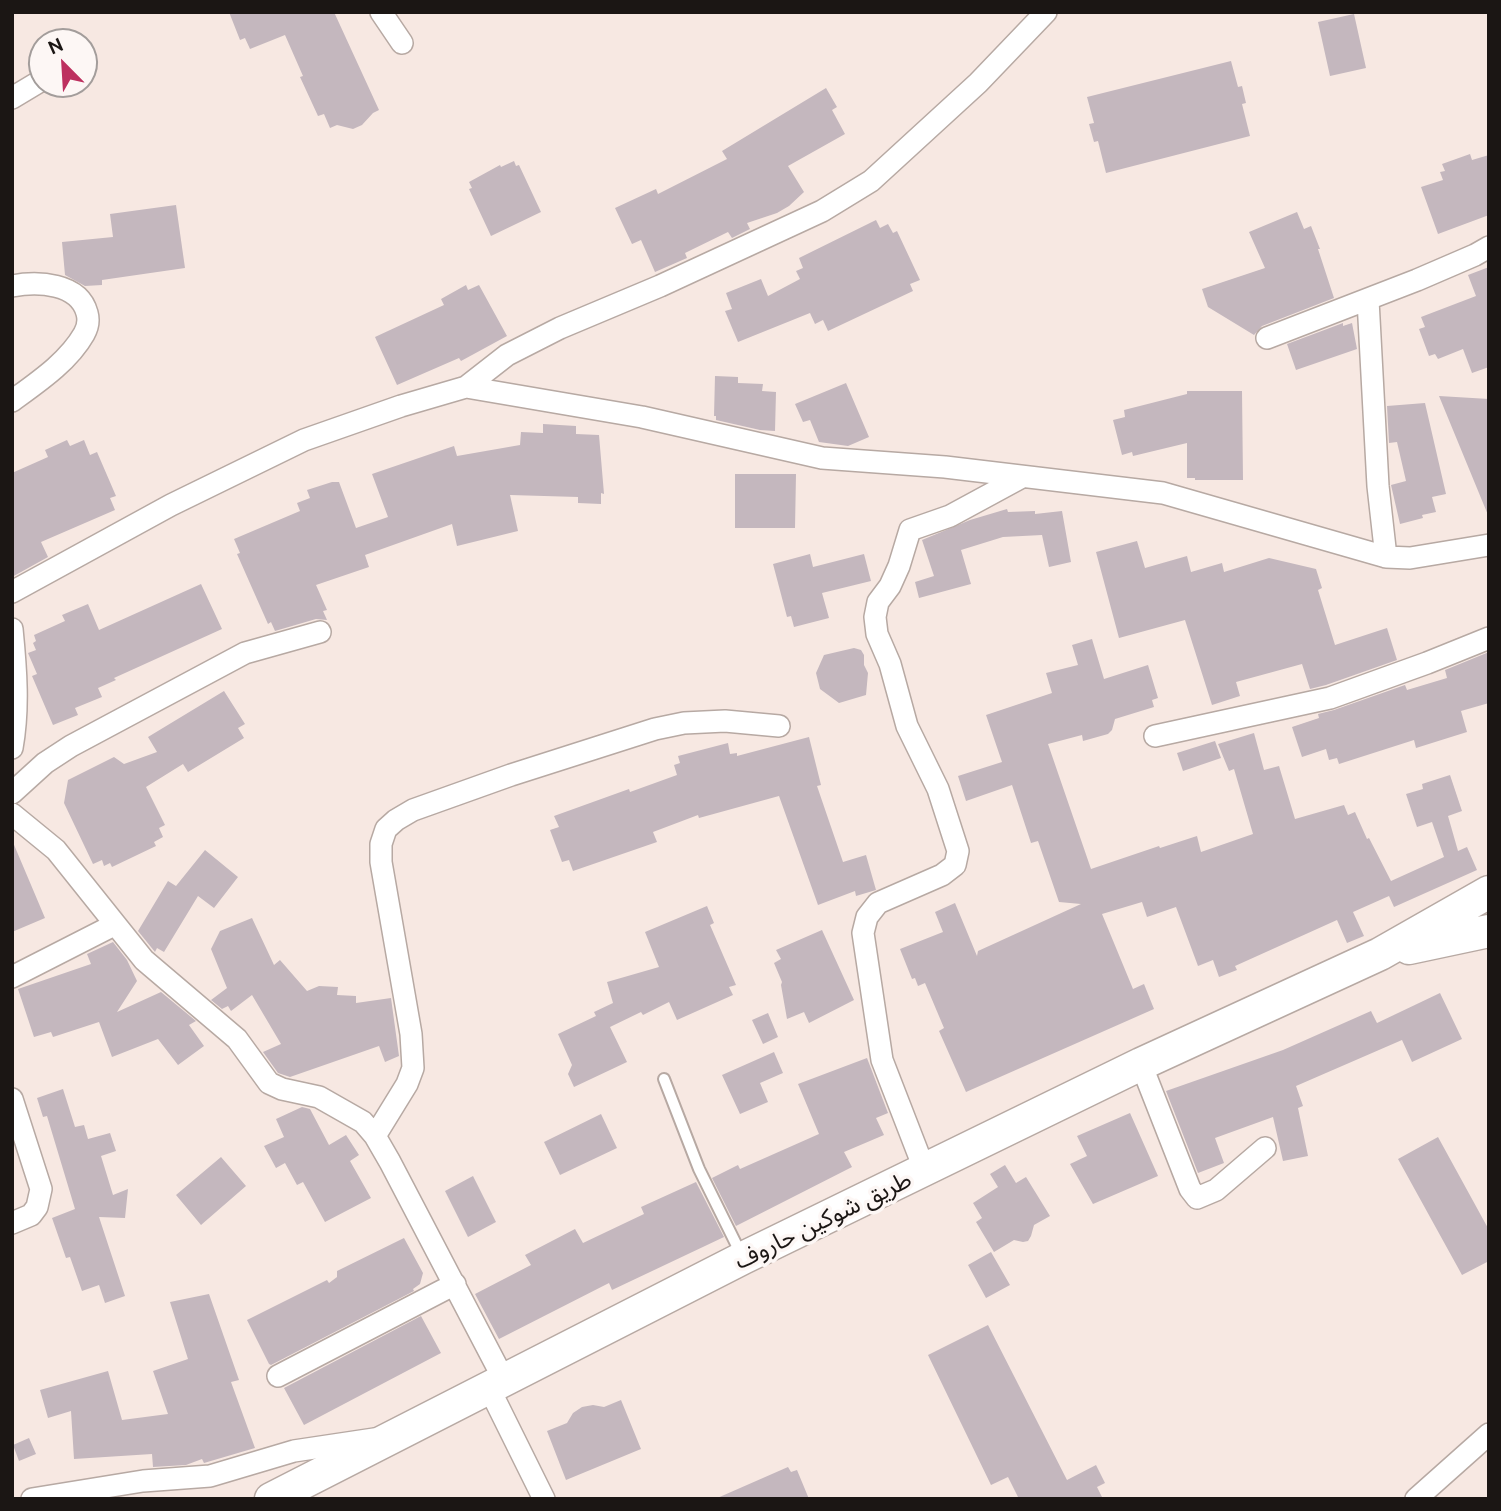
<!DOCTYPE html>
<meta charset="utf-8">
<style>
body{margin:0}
#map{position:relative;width:1501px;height:1511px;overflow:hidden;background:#f7e8e2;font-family:Ubuntu,sans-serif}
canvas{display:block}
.frame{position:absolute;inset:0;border:14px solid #1b1614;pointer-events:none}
.north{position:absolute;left:28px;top:28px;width:70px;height:70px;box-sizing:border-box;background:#fdf7f5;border:2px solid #a39d9b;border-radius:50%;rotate:336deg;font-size:19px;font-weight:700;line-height:28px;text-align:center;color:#1b1614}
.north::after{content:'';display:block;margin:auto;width:24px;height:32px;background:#bd305f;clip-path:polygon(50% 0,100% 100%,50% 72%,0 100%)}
</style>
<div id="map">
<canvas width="1501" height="1511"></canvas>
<div class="frame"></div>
<div class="north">N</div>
</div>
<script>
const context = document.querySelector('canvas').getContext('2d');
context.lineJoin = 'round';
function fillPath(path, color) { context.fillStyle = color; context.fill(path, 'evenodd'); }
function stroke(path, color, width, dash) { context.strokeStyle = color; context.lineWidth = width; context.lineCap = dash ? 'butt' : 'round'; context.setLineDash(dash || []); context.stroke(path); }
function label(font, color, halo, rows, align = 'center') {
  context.font = font + ' Ubuntu,"Noto Sans Arabic",sans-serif'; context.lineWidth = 7; context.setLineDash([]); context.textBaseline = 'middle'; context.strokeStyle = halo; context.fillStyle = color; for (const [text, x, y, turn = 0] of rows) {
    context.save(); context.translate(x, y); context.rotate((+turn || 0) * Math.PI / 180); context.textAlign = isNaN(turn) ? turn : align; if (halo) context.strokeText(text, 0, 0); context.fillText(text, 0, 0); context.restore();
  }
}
fillPath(new Path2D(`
 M 229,12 L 334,12 L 379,110 L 373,113 L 362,125 L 353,129 L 337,125 L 330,128 L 324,114 L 318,116 L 300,77 L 303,76 L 285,35 L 250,49 L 245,38 L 240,40 Z
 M 1354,14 L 1366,68 L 1330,76 L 1318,22 Z
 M 1231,61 L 1238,87 L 1242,86 L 1246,103 L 1242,104 L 1250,136 L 1106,173 L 1098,141 L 1094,142 L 1089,124 L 1094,123 L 1087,97 Z
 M 826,88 L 837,107 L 832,110 L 845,134 L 788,166 L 804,192 L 789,206 L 777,213 L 747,223 L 750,229 L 732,238 L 728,232 L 685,253 L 687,258 L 655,272 L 641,240 L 632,244 L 615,208 L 656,189 L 658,194 L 727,159 L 722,151 Z
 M 1470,154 L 1472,160 L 1489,155 L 1489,215 L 1438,234 L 1421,187 L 1443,180 L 1440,172 L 1445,171 L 1442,164 Z
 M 514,161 L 516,166 L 519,165 L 541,212 L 491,236 L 469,189 L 472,188 L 469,182 L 500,165 L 501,167 Z
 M 176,205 L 185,268 L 102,280 L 102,285 L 85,286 L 65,275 L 62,242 L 113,237 L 110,214 Z
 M 1297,212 L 1304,229 L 1311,226 L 1320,249 L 1318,249 L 1334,298 L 1262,326 L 1254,335 L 1208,307 L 1202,289 L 1265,268 L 1249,232 Z
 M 876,220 L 880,228 L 888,224 L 893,233 L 897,231 L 920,280 L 910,284 L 913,291 L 828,331 L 823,320 L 815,324 L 810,313 L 738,342 L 725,311 L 732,309 L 726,293 L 761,279 L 768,296 L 800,279 L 796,271 L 803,268 L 799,258 Z
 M 1489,267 L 1489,367 L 1472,373 L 1463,349 L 1438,359 L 1435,354 L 1429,356 L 1419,329 L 1425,327 L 1421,317 L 1476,296 L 1468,275 Z
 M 466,285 L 468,290 L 479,285 L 507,336 L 461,361 L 459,358 L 397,385 L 375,337 L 444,305 L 441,299 Z
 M 1343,323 L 1343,326 L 1352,323 L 1357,349 L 1296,370 L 1287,344 Z
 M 715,376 L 738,377 L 738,383 L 763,384 L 762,391 L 776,392 L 775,431 L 760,430 L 716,420 L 716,416 L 714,416 Z
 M 846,383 L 869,437 L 848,446 L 819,442 L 810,420 L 803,422 L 795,404 Z
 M 1187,391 L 1242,391 L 1243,480 L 1195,480 L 1195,478 L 1187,478 L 1187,443 L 1133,456 L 1132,452 L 1122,455 L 1113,420 L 1125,417 L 1124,410 L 1187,394 Z
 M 1439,396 L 1489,399 L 1489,515 L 1488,515 Z
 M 1425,403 L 1446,494 L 1432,497 L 1436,512 L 1422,515 L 1423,518 L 1400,524 L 1391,485 L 1406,481 L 1397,442 L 1389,443 L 1387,406 Z
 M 543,424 L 576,426 L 576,434 L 599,435 L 604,494 L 601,493 L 601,504 L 578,503 L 578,497 L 510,495 L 518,531 L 457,546 L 452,524 L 365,555 L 369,567 L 316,585 L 327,610 L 323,611 L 327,620 L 316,619 L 275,631 L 271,622 L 268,624 L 237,554 L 240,553 L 234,539 L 300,511 L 297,503 L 310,498 L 307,490 L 332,482 L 339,482 L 356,528 L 388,517 L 372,474 L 454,446 L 457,456 L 520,445 L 521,432 L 543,433 Z
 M 67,440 L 70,446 L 84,440 L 90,455 L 97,452 L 116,496 L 110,498 L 115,510 L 41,542 L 48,557 L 12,577 L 12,473 L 48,457 L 45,450 Z
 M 735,474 L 796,474 L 795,528 L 735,528 Z
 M 1007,509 L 1008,512 L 1035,511 L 1035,514 L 1062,511 L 1071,562 L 1049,567 L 1042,535 L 1003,537 L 961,550 L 971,584 L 919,598 L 915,582 L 934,576 L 922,540 L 970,520 Z
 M 1137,541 L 1145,568 L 1187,556 L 1191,572 L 1222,563 L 1224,572 L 1269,558 L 1316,569 L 1322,588 L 1318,590 L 1335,645 L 1387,628 L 1397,660 L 1326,685 L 1310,689 L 1302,664 L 1236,682 L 1240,696 L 1212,705 L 1185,620 L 1119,638 L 1096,552 Z
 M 810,554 L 813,567 L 864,554 L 871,581 L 822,593 L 829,618 L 794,627 L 791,616 L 787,617 L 773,564 Z
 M 201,584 L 222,629 L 114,678 L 116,680 L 98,688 L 102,697 L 75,708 L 78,715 L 53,725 L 32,676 L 37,674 L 28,653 L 36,650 L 33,643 L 36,641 L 34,635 L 65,621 L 62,615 L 88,604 L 99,630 Z
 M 1092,639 L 1104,679 L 1148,665 L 1158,698 L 1152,700 L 1154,707 L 1115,719 L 1112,730 L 1108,734 L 1083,741 L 1082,735 L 1048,744 L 1091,869 L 1159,846 L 1160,848 L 1197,836 L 1201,852 L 1253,834 L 1234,769 L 1229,771 L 1218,744 L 1254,733 L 1264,770 L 1279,766 L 1295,819 L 1344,805 L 1348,815 L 1355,812 L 1367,839 L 1369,838 L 1391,881 L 1444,857 L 1432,822 L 1417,827 L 1406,794 L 1423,789 L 1422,784 L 1450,775 L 1462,811 L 1448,816 L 1458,851 L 1467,847 L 1477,870 L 1394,907 L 1389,896 L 1353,912 L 1364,936 L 1347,943 L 1337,920 L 1235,966 L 1237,970 L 1219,977 L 1213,960 L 1198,966 L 1176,907 L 1147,917 L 1142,902 L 1102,914 L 1133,989 L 1144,984 L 1154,1009 L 966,1092 L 939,1031 L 944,1028 L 925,983 L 918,986 L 915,978 L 912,979 L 900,949 L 943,932 L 935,912 L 955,903 L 977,956 L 978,951 L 1081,904 L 1059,902 L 1038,841 L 1031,843 L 1012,785 L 966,801 L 958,776 L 1002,762 L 986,715 L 1052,693 L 1046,673 L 1078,665 L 1072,645 Z
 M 854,648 L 861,650 L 864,655 L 864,665 L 868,673 L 866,695 L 839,703 L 820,689 L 816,673 L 824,655 Z
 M 1489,652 L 1489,703 L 1461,711 L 1467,732 L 1416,748 L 1414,740 L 1339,764 L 1337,758 L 1329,760 L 1326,749 L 1302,757 L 1292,727 L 1319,718 L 1318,714 L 1334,710 L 1405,685 L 1407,690 L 1447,678 L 1445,670 Z
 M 224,691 L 245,724 L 238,728 L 244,738 L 188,772 L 183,764 L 146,787 L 165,825 L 159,828 L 163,837 L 154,842 L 156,846 L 112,867 L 110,863 L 104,866 L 102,860 L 93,864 L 64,803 L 68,780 L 114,757 L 124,764 L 157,752 L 148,737 Z
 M 809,737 L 821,785 L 817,786 L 843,862 L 866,855 L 876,890 L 856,896 L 855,891 L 818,905 L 779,796 L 699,818 L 698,815 L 653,832 L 657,842 L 573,871 L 569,860 L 562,862 L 550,830 L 559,827 L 554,816 L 629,789 L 630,792 L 677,775 L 674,765 L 680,763 L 678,756 L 728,743 L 730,754 L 737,753 L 737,756 Z
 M 1215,741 L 1221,758 L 1183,771 L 1177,753 Z
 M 12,840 L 45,918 L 12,932 Z
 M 205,850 L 238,877 L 214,908 L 198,896 L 164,952 L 157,948 L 155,952 L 138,931 L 168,881 L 176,886 Z
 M 707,906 L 714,923 L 710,925 L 736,985 L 729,987 L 733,995 L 677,1020 L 669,1002 L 643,1015 L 641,1012 L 610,1027 L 627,1062 L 574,1087 L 568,1074 L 572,1065 L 558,1034 L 596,1016 L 594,1012 L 613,1003 L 607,982 L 659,967 L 645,932 Z
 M 252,918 L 274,965 L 280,960 L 307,991 L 319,986 L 338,987 L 337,995 L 356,996 L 356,1003 L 391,998 L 399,1056 L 385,1062 L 379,1046 L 290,1077 L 278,1073 L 263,1052 L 281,1044 L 252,995 L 231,1011 L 228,1006 L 222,1009 L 211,1000 L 227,988 L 211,949 L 220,931 Z
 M 822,930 L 854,1000 L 809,1023 L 804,1012 L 787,1019 L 781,985 L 782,982 L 774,963 L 781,959 L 776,950 Z
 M 113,942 L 127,960 L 137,981 L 117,1012 L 161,992 L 196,1021 L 189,1025 L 204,1046 L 178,1065 L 158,1039 L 112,1057 L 99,1022 L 53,1037 L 51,1032 L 34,1037 L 18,989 L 91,964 L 87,954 Z
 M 1440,993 L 1462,1039 L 1412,1062 L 1402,1040 L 1296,1086 L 1303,1106 L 1298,1108 L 1308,1156 L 1283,1161 L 1273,1117 L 1215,1138 L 1224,1163 L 1198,1173 L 1166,1091 L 1283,1050 L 1371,1011 L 1377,1023 Z
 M 768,1013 L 778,1037 L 763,1044 L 752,1020 Z
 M 774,1052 L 783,1073 L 760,1083 L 768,1102 L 740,1114 L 722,1075 Z
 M 867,1058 L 888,1113 L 876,1118 L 884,1135 L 844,1152 L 852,1167 L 736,1226 L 712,1178 L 738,1165 L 740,1169 L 819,1134 L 798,1084 Z
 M 63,1089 L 75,1127 L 84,1125 L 88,1139 L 110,1133 L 116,1151 L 101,1156 L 113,1195 L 128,1189 L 125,1218 L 99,1217 L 125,1296 L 105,1303 L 99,1285 L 82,1291 L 70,1257 L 66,1258 L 52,1218 L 75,1209 L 47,1116 L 43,1117 L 37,1098 Z
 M 302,1107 L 310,1109 L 329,1145 L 346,1135 L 359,1155 L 350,1161 L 371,1198 L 325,1222 L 303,1182 L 297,1185 L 285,1163 L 276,1168 L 264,1146 L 284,1137 L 276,1119 Z
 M 1130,1113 L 1158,1176 L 1093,1204 L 1070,1164 L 1087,1156 L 1077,1136 Z
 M 601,1114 L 617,1148 L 560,1175 L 544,1142 Z
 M 1438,1137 L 1489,1230 L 1489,1261 L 1462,1275 L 1398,1159 Z
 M 221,1157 L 246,1186 L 201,1225 L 176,1195 Z
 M 1005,1165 L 1016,1183 L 1026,1177 L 1050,1216 L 1034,1225 L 1031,1236 L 1028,1241 L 1023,1242 L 1014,1240 L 994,1252 L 976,1222 L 982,1218 L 973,1203 L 998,1187 L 990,1174 Z
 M 473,1176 L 496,1222 L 468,1237 L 445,1191 Z
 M 696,1182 L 724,1237 L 612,1290 L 609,1283 L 499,1339 L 475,1294 L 531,1265 L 525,1255 L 575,1229 L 583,1243 L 644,1214 L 641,1207 Z
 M 404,1238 L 423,1273 L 420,1284 L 413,1289 L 414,1291 L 271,1365 L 269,1364 L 247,1320 L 327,1280 L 329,1283 L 337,1277 L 337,1271 Z
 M 991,1252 L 1010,1285 L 986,1298 L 968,1265 Z
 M 209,1294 L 239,1380 L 231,1382 L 255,1448 L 204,1463 L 202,1459 L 186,1465 L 153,1467 L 152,1454 L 74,1459 L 71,1411 L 48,1418 L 40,1390 L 108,1371 L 122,1420 L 168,1414 L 153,1371 L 188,1359 L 170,1302 Z
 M 421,1316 L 441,1353 L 304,1425 L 284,1388 Z
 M 988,1325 L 1067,1480 L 1096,1465 L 1105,1483 L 1097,1487 L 1103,1499 L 1019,1499 L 1008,1477 L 991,1485 L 928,1355 Z
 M 621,1400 L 641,1449 L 566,1480 L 547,1431 L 567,1423 L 573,1413 L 582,1407 L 593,1405 L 604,1407 Z
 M 29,1438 L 36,1454 L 19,1461 L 13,1445 Z
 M 788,1467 L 791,1472 L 797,1470 L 809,1499 L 715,1499 Z`), '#c4b7be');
const service = new Path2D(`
 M 664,1079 L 699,1169 L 742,1256`);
const minor = new Path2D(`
 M 381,12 L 402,43
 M 12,98 L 42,80
 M 12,286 C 38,281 79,283 87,313 C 89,320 88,327 84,334 C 68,362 38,382 12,401
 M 1368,300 L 1378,486 L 1386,557
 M 1267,338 L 1417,280 L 1475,255 L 1489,247
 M 466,387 L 507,355 L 560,328 L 660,286 L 822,211 L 871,181 L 978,83 L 1046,12
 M 12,592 L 171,505 L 304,440 L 401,406 L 466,387 L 642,417 L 822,458 L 945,467 L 1163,493 L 1386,557 L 1410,558 L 1489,545
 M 12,629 C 16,669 19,709 12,748
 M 1155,736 L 1330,698 L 1427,663 L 1489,638
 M 12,793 L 45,763 L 71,746 L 245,653 L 320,632
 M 12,814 L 56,850 L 144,960 L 237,1039 L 269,1083 L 282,1089 L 319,1097 L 363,1122 L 375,1136 L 390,1162 L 504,1380
 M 12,977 L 114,925
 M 1141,1064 L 1190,1189 L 1197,1198 L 1216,1190 L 1265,1148
 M 12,1099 L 41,1189 L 37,1207 L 31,1215 L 12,1223
 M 375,1136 L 407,1084 L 413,1068 L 411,1034 L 381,862 L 381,844 L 386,829 L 396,820 L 413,810 L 511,775 L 655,729 L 684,723 L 725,721 L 779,726
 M 925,1171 L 882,1060 L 863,933 L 867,917 L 878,903 L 942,875 L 955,865 L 958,851 L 938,789 L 907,726 L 890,664 L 877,634 L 875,617 L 878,602 L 890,586 L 899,566 L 910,530 L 950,516 L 1022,477
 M 278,1376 L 455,1284
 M 489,1388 L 544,1499
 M 32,1499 L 143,1481 L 210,1476 L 294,1451 L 374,1439
 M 1416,1499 L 1489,1434`);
const primary = new Path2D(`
 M 1409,948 L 1489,931
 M 271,1499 L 743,1258 L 1141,1064 L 1380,954 L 1489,892`);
stroke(service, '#b7a9a3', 14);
stroke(minor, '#b7a9a3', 24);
stroke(primary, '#b7a9a3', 35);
stroke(service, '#fff', 10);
stroke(minor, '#fff', 21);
stroke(primary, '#fff', 32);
label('24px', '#1b1614', '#fdf7f5', [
 ["طريق شوكين حاروف",823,1220,-26]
]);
</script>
